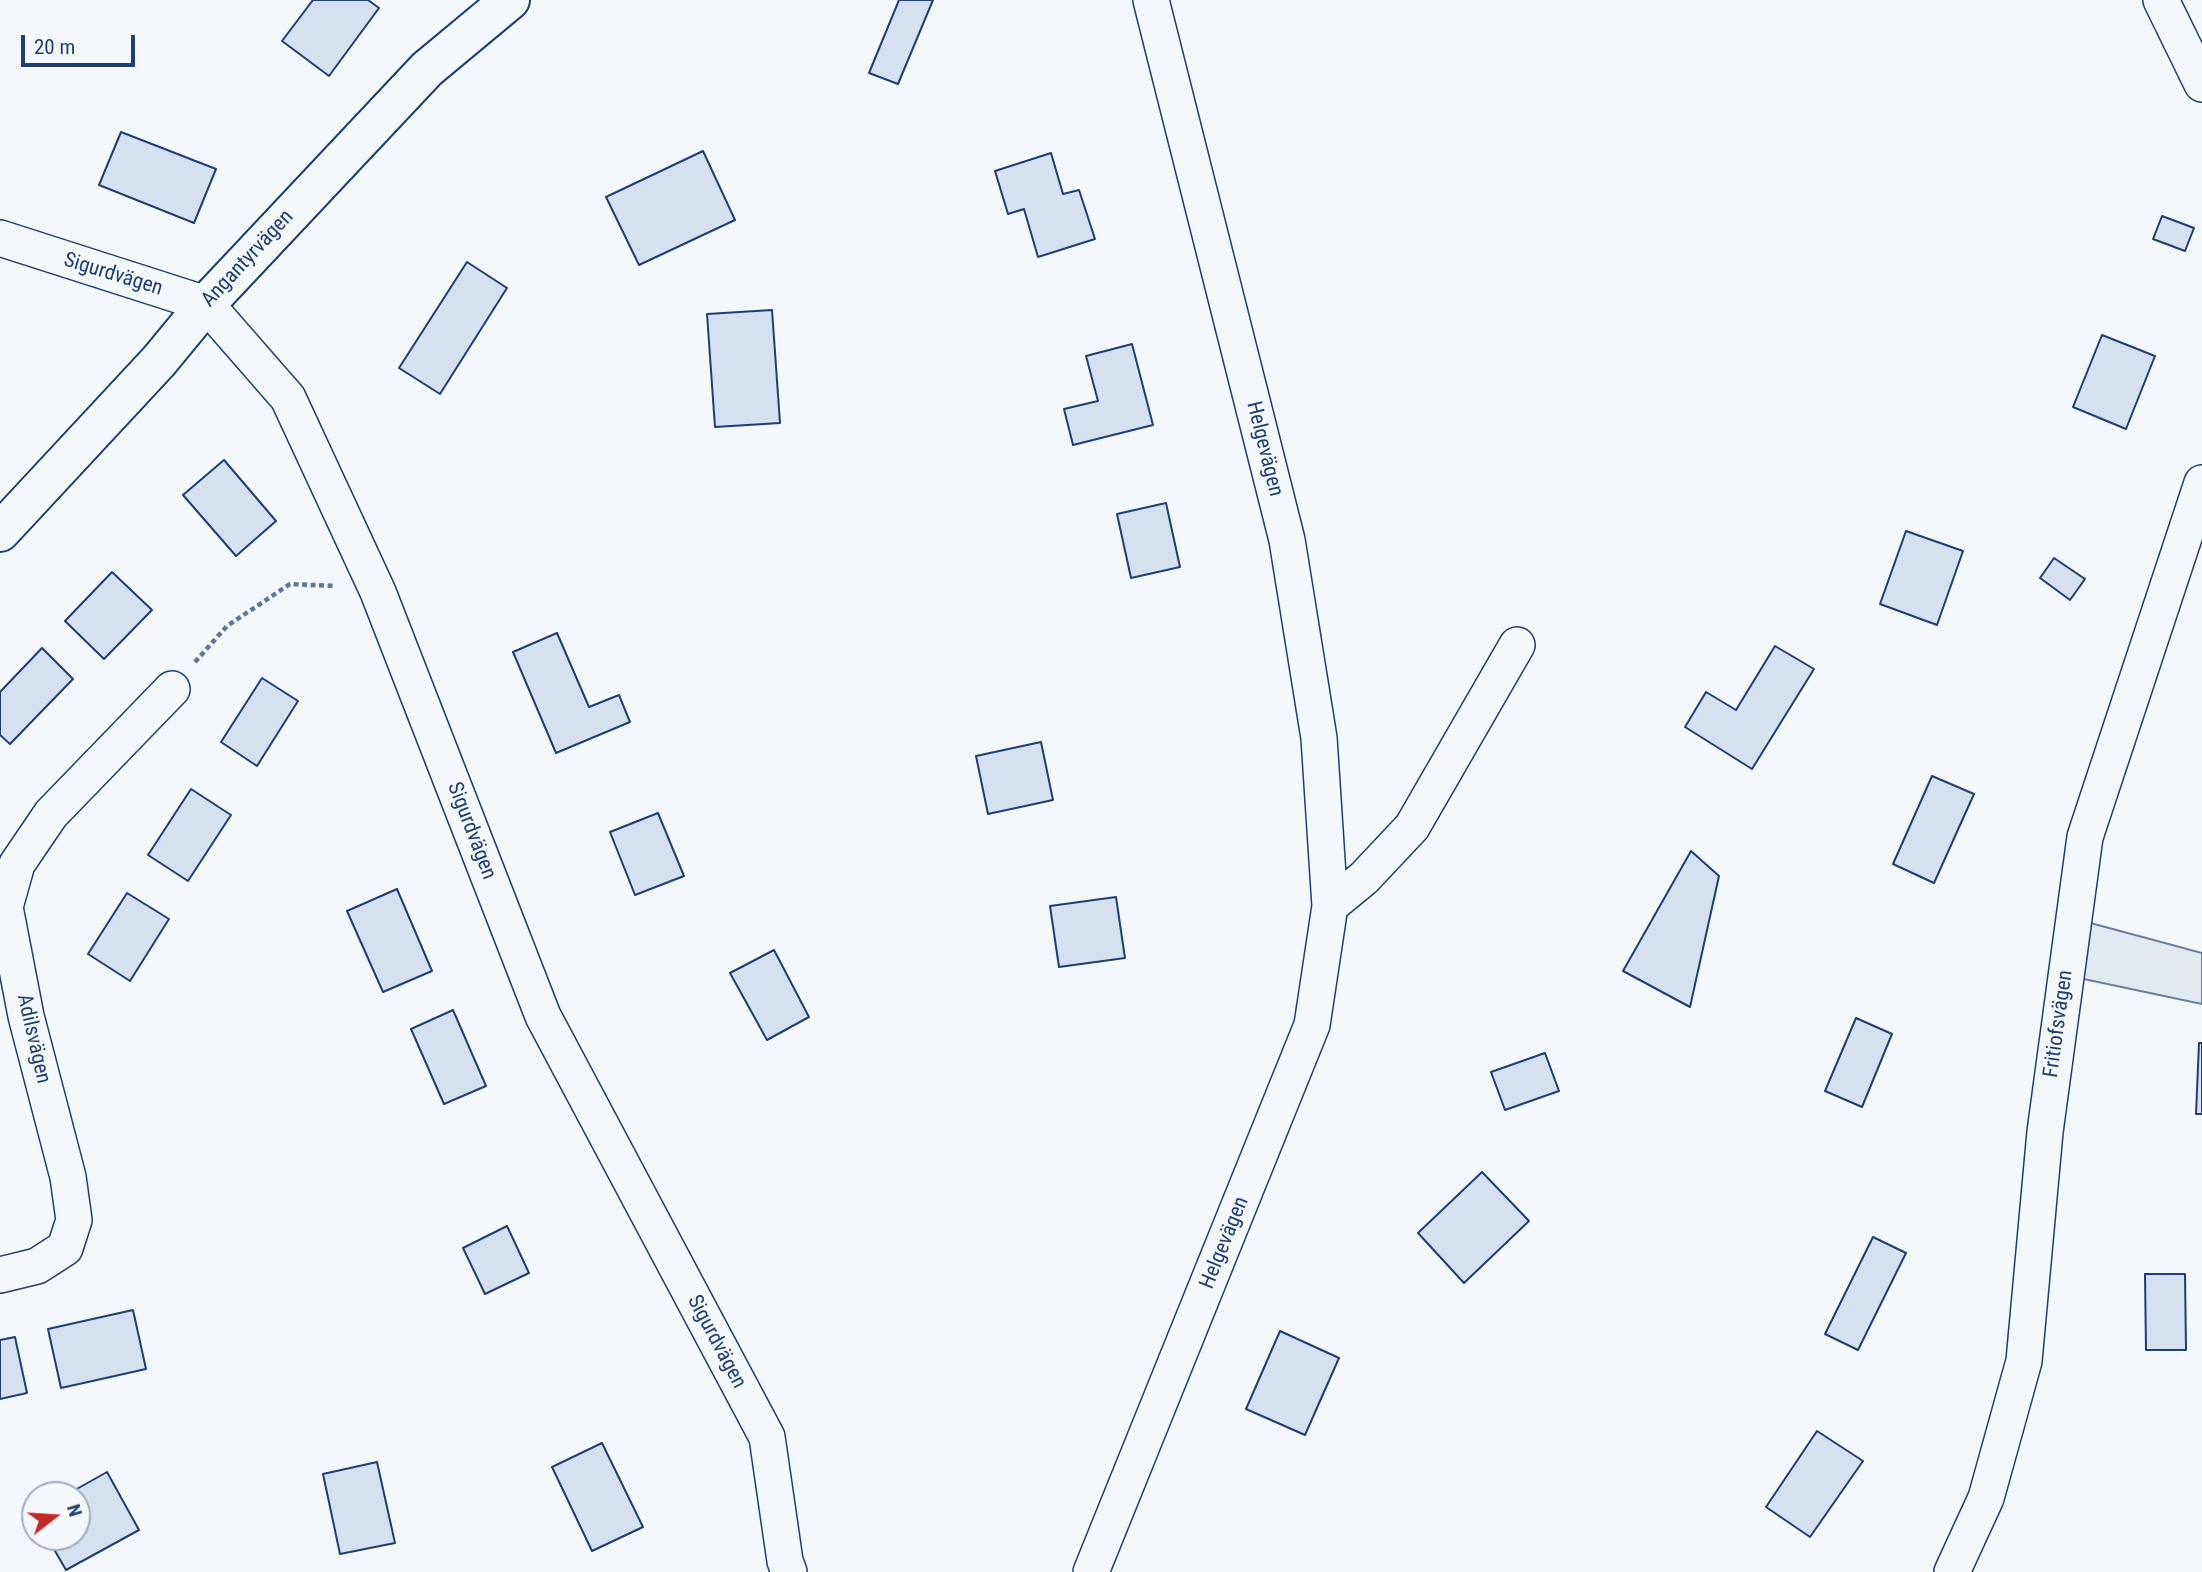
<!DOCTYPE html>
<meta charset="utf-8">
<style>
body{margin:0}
#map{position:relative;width:2202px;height:1572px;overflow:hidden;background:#f4f7fb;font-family:"Roboto Condensed",sans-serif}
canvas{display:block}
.north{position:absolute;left:21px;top:1481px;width:70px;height:70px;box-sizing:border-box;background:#f4f7fb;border:2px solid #9eadc5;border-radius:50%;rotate:73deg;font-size:19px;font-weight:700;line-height:28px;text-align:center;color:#1d3f73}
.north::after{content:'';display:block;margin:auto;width:24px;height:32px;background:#c62828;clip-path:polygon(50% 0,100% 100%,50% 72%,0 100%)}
.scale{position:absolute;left:21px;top:35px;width:114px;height:32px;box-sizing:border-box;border:4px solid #1d3f73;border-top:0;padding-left:9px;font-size:21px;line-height:24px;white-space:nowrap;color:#1d3f73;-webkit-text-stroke:5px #f4f7fb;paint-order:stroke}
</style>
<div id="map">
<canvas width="2202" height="1572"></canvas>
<div class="north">N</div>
<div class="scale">20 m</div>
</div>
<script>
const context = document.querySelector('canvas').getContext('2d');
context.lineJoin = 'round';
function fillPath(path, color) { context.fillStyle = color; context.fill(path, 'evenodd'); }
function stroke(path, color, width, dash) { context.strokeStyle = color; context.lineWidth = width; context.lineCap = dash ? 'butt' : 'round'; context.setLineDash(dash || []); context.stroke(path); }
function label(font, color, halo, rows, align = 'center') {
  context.font = font + ' "Roboto Condensed",sans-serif'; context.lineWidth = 5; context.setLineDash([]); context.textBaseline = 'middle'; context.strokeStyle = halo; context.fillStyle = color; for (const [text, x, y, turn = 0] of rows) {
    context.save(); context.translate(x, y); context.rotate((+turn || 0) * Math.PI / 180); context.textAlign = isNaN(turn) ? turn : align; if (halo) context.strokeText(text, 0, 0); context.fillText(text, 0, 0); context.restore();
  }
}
const green = new Path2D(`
 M 2083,921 L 2202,953 L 2202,1004 L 2079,978 Z`);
fillPath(green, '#e3e9f0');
stroke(green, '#687fa3', 2);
const building = new Path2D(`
 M 313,0 L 368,0 L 379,8 L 329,76 L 282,41 Z
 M 899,0 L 933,0 L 898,84 L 869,73 Z
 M 121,132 L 216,169 L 194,223 L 99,185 Z
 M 703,151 L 735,220 L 639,265 L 606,197 Z
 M 1051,153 L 1063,194 L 1079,190 L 1095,239 L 1038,257 L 1024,209 L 1008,214 L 995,171 Z
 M 2162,216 L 2194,228 L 2185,251 L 2153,239 Z
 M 467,262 L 507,288 L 440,394 L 399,368 Z
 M 772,310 L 780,423 L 715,427 L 707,314 Z
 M 2102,335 L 2155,356 L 2126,429 L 2073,407 Z
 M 1132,344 L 1153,425 L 1073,445 L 1064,409 L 1098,401 L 1086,356 Z
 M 224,460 L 276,521 L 236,556 L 183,495 Z
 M 1166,503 L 1180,567 L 1131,578 L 1117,514 Z
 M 1906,531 L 1963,551 L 1937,625 L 1880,604 Z
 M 2054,558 L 2085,579 L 2070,600 L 2040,578 Z
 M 112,572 L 152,610 L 104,659 L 65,621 Z
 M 557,633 L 589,707 L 619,695 L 630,722 L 556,753 L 513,652 Z
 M 1775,646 L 1814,669 L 1752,769 L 1685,727 L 1706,692 L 1736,710 Z
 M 42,648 L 73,679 L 10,744 L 0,735 L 0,692 Z
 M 262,678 L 298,701 L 257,766 L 221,742 Z
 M 1041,742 L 1053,800 L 988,814 L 976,756 Z
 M 1932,776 L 1974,794 L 1934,883 L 1893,864 Z
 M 191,789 L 231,815 L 188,881 L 148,855 Z
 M 658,813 L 684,876 L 635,895 L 610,832 Z
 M 1691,851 L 1719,876 L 1690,1007 L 1623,971 Z
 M 397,889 L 432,971 L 383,992 L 347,911 Z
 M 127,893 L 169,919 L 130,981 L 88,954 Z
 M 1116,897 L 1125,958 L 1059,967 L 1050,906 Z
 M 774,950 L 809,1017 L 767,1040 L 730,973 Z
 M 453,1010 L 486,1086 L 444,1104 L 411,1029 Z
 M 1856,1018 L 1892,1034 L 1862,1107 L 1825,1091 Z
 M 2199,1043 L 2202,1043 L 2202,1114 L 2196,1114 Z
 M 1545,1053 L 1559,1091 L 1505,1110 L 1491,1072 Z
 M 1482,1172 L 1529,1221 L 1464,1283 L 1418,1233 Z
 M 507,1226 L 529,1273 L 485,1294 L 463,1248 Z
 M 1873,1237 L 1906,1253 L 1858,1350 L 1825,1334 Z
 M 2145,1274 L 2185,1274 L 2186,1350 L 2146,1350 Z
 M 133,1310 L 146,1369 L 61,1388 L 48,1329 Z
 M 1280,1331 L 1339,1358 L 1305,1435 L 1246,1409 Z
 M 15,1337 L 27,1393 L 0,1399 L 0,1340 Z
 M 1817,1431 L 1863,1461 L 1810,1537 L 1766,1507 Z
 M 602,1443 L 643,1527 L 592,1551 L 552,1467 Z
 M 377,1462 L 395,1543 L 340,1554 L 323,1474 Z
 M 107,1472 L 139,1530 L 66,1570 L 47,1537 L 77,1537 L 77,1495 L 66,1495 Z`);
fillPath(building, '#d5e0f0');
stroke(building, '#1d3f73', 2);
const street = new Path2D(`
 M 2161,0 L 2202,84
 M 0,238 L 206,304 L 288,398 L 378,592 L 543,1016 L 767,1437 L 785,1561 L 789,1572
 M 1330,906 L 1364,878 L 1412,827 L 1517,645
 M 0,1275 L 37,1266 L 65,1248 L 74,1220 L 68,1177 L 26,1016 L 5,907 L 17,864 L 51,814 L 172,689
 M 1091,1572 L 1312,1025 L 1330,906 L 1319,738 L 1287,540 L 1151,0
 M 1952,1572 L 1986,1498 L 2024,1361 L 2045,1132 L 2085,837 L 2202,483`);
const secondary = new Path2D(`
 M 0,532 L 159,361 L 206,304 L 427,69 L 510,0`);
stroke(street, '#1d3f73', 38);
stroke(secondary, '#1d3f73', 42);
stroke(new Path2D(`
 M 195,662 L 227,626 L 290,584 L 336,586`), '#5e769c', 4.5, [5, 3.5]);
stroke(street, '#f4f7fb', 35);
stroke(secondary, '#f4f7fb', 38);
label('21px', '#1d3f73', '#f4f7fb', [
 ["Angantyrvägen",248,259,-47],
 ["Sigurdvägen",113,275,17],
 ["Helgevägen",1264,449,76],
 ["Sigurdvägen",471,831,69],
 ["Fritiofsvägen",2059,1024,-82],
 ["Adilsvägen",33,1039,77],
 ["Helgevägen",1225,1243,-68],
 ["Sigurdvägen",716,1342,62]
]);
</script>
